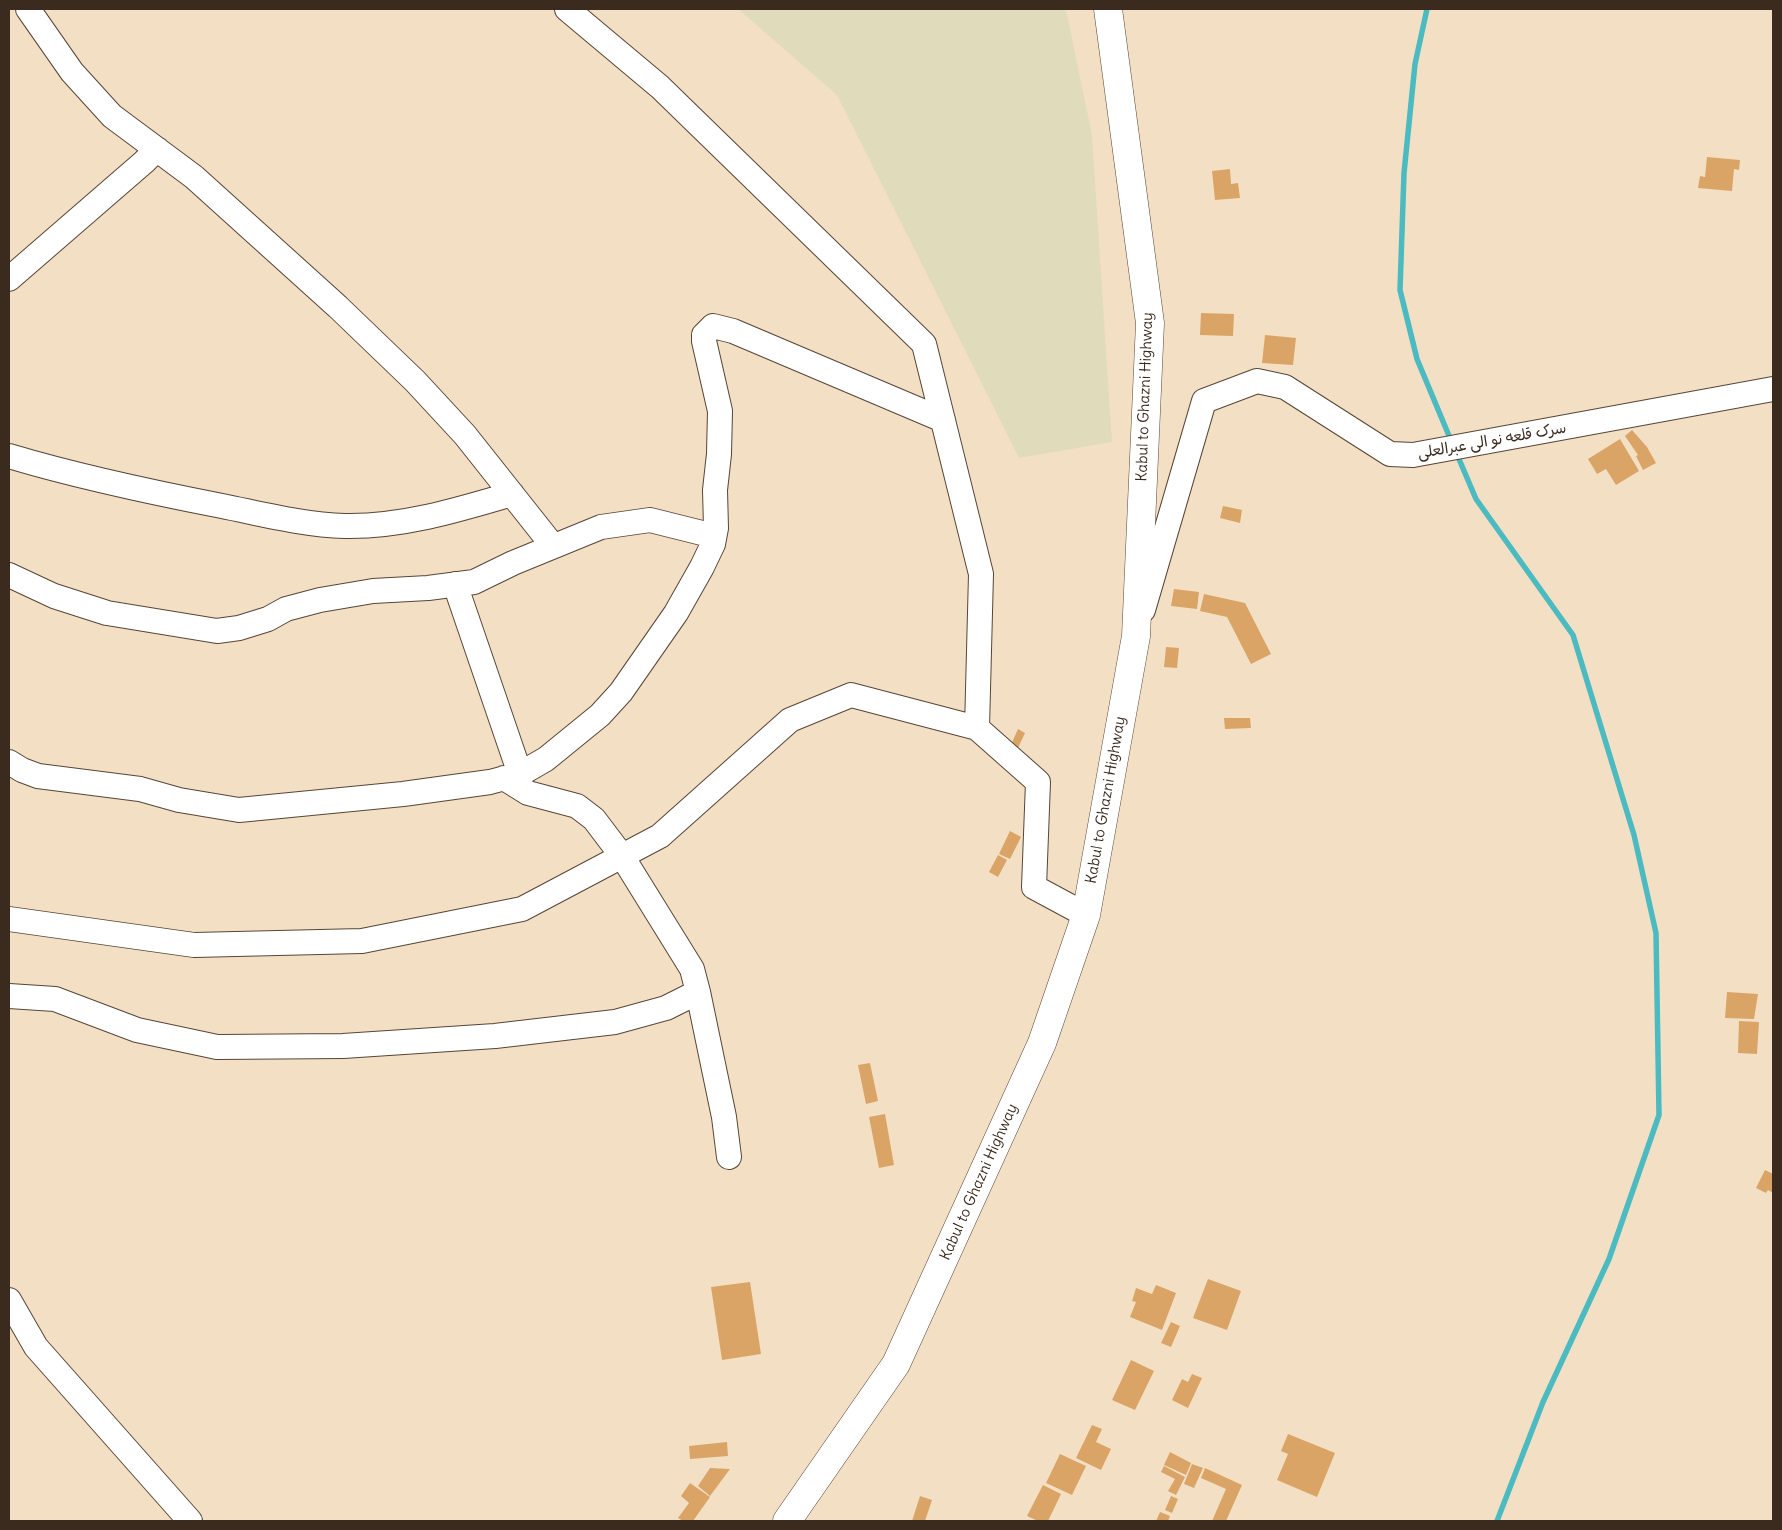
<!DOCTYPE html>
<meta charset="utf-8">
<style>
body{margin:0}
#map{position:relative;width:1782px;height:1530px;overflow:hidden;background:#f3e0c4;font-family:Delius,sans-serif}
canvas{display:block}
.frame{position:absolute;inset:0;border:10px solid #3b2a1e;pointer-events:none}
</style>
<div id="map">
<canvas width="1782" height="1530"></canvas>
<div class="frame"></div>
</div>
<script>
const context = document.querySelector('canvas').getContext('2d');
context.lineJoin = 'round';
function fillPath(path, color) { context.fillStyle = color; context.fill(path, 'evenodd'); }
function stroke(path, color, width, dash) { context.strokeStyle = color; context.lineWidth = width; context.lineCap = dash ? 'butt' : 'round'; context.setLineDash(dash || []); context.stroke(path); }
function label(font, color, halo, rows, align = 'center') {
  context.font = font + ' Delius,"Playpen Sans Arabic",sans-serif'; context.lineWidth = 4; context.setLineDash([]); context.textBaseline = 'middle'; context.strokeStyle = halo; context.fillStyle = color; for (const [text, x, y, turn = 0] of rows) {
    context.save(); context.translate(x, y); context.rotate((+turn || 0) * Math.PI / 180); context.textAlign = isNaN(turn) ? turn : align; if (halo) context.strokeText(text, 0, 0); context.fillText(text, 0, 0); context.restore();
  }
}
fillPath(new Path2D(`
 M 738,9 L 1066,9 L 1092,135 L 1112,442 L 1019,458 L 837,95 Z`), '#e0dcbb');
stroke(new Path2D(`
 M 1427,9 L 1415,64 L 1404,173 L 1400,290 L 1417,359 L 1452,443
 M 1456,452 L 1476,499 L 1573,635 L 1634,835 L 1656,933 L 1659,1115 L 1609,1259 L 1543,1402 L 1497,1521`), '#4bbac1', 5.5);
fillPath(new Path2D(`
 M 1707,157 L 1740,160 L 1739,170 L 1734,169 L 1732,191 L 1698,188 L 1700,176 L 1705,177 Z
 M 1230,169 L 1231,184 L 1238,183 L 1240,198 L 1215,200 L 1212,171 Z
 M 1201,313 L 1234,314 L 1233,336 L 1200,335 Z
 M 1265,335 L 1296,338 L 1293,365 L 1262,363 Z
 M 1632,430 L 1647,447 L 1656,463 L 1643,470 L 1636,456 L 1638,455 L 1625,436 Z
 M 1620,439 L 1639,471 L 1616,485 L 1606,469 L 1597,474 L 1588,459 Z
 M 1223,506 L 1242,510 L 1240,523 L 1220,518 Z
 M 1174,589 L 1199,592 L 1197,609 L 1171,606 Z
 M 1204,594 L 1245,603 L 1271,654 L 1251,664 L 1227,617 L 1200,611 Z
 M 1166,647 L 1179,648 L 1177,668 L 1164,667 Z
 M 1224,718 L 1250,718 L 1251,728 L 1225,729 Z
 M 1018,729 L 1025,733 L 1018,748 L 1011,745 Z
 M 1010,831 L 1021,837 L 1010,859 L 999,854 Z
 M 998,855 L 1007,860 L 998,877 L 989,872 Z
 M 1727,992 L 1758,994 L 1754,1019 L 1725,1018 Z
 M 1739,1021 L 1759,1022 L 1757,1054 L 1738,1053 Z
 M 870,1063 L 878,1101 L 866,1104 L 858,1065 Z
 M 885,1114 L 894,1165 L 879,1168 L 869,1117 Z
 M 1765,1170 L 1773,1174 L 1773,1193 L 1768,1190 L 1766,1193 L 1756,1188 Z
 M 1208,1279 L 1241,1291 L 1227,1330 L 1193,1318 Z
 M 750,1282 L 761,1354 L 722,1360 L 711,1287 Z
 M 1156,1285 L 1176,1293 L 1162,1330 L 1130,1317 L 1136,1302 L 1132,1301 L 1136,1288 L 1152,1294 Z
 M 1171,1322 L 1180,1326 L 1171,1347 L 1161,1343 Z
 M 1131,1360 L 1154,1371 L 1135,1410 L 1112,1400 Z
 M 1192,1374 L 1202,1378 L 1188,1408 L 1172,1400 L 1182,1379 L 1188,1382 Z
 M 1092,1425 L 1102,1429 L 1096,1442 L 1111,1449 L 1101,1470 L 1076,1458 Z
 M 1288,1434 L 1335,1453 L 1317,1497 L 1277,1480 L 1288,1454 L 1281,1451 Z
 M 727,1442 L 728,1456 L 690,1459 L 689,1446 Z
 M 1170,1452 L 1191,1463 L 1186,1475 L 1164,1465 Z
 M 1060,1454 L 1086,1466 L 1072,1495 L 1046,1483 Z
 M 1192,1464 L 1203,1468 L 1194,1488 L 1184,1484 Z
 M 1164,1466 L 1185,1477 L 1176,1495 L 1168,1491 L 1175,1479 L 1161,1472 Z
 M 710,1468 L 730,1469 L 710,1496 L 698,1486 Z
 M 1205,1468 L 1242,1485 L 1226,1521 L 1212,1521 L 1226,1489 L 1201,1478 Z
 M 690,1483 L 710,1497 L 693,1521 L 683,1521 L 678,1518 L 689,1503 L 681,1496 Z
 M 1043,1485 L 1061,1494 L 1048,1521 L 1038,1521 L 1027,1516 Z
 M 920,1496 L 932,1500 L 925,1521 L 912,1521 Z
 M 1171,1496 L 1178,1499 L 1172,1513 L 1165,1510 Z
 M 1160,1512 L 1170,1516 L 1168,1521 L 1156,1521 Z`), '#daa466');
const minor = new Path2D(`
 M 28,9 L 72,72 L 112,116 L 194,177 L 338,307 L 415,381 L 465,435 L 553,546
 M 567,9 L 660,87 L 924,344 L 981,574 L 977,728 L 1038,782 L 1034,887 L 1086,915
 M 9,279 L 144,162 L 157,149
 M 9,456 C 79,477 150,492 222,506 C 262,514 304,525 345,526 C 402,527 458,510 512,494
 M 9,575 L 54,596 L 107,613 L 217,631 L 239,628 L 268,619 L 286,609 L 320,600 L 373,591 L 428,588 L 474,582 L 513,563 L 601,527 L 650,520 L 714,536
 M 455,584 L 520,774
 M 1143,610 L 1204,401 L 1257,381 L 1285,387 L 1390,454 L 1413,455 L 1773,389
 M 9,762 L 22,770 L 38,776 L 140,789 L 179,800 L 239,810 L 403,794 L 490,782 L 520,774 L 546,759 L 600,715 L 621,692 L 676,613 L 702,567 L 713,544 L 716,528 L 715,490 L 719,454 L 720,411 L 704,341 L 704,335 L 713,326 L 733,331 L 943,420
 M 504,778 L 528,793 L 577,806 L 594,819 L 622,856 L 692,969 L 698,992 L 724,1117 L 729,1157
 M 9,919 L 194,945 L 362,941 L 522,909 L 660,836 L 790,720 L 851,695 L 977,728
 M 9,996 L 55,999 L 137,1030 L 217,1047 L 343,1046 L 495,1036 L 615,1022 L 666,1008 L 698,992
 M 9,1300 L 36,1347 L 190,1521`);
const highway = new Path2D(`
 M 787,1521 L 896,1364 L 1042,1043 L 1086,915 L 1136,636 L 1150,323 L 1108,9`);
stroke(minor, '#574537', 26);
stroke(highway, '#574537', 29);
stroke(minor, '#fff', 24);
stroke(highway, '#fff', 28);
label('15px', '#3b2a1e', '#fff', [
 ["Kabul to Ghazni Highway",1145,397,-88],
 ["سرک قلعه نو الی عبرالعلی",1492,441,-10],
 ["Kabul to Ghazni Highway",1106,800,-80],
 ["Kabul to Ghazni Highway",979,1182,-66]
]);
</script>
